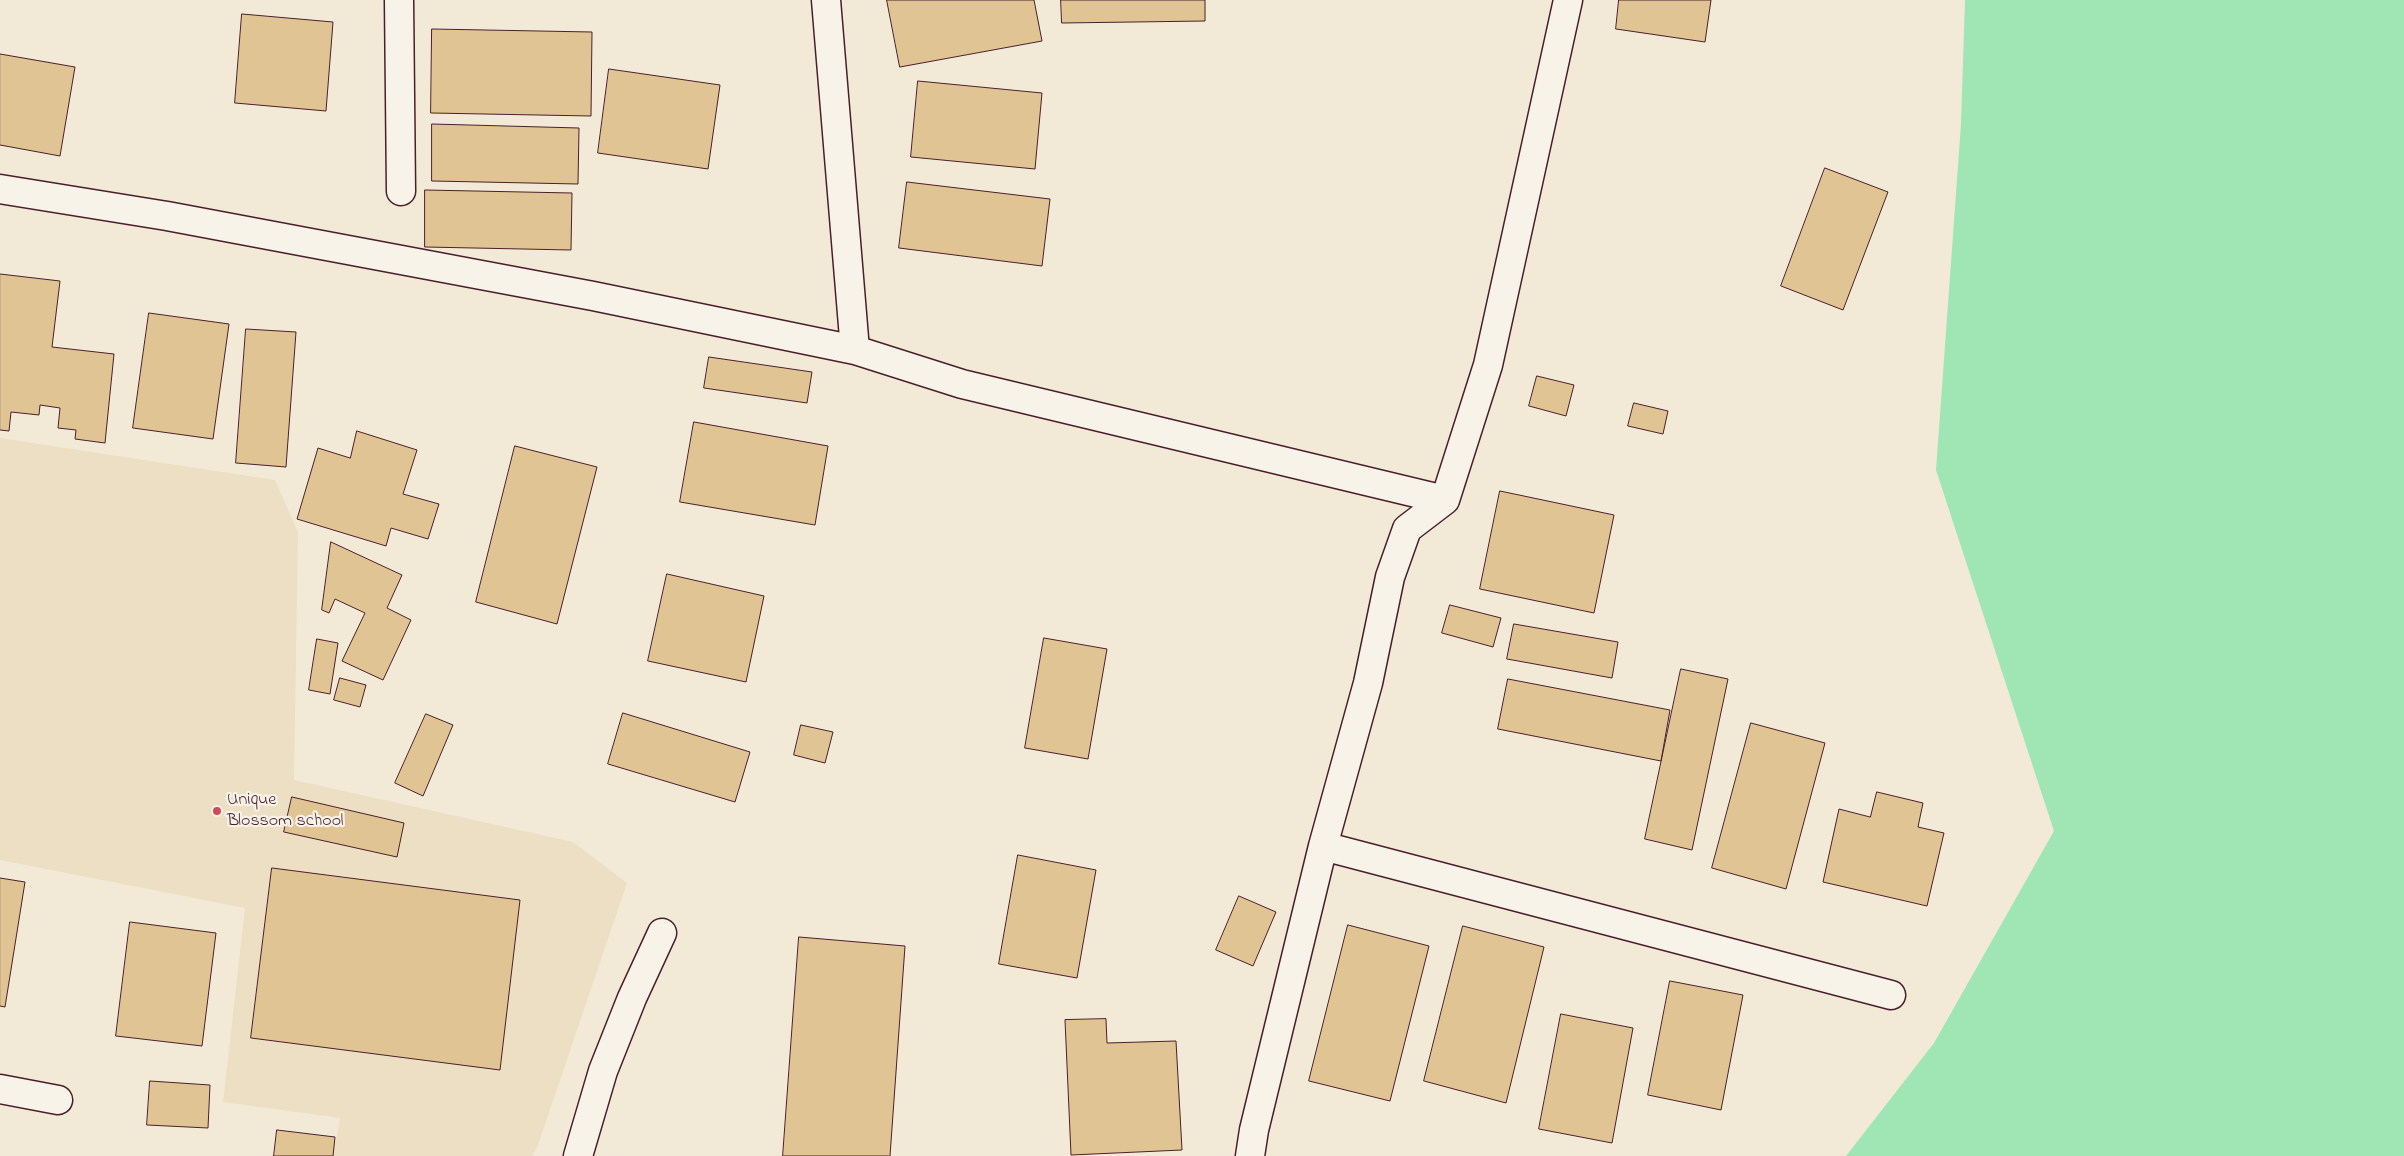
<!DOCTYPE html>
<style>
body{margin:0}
canvas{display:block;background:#f2ead7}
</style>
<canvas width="2404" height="1156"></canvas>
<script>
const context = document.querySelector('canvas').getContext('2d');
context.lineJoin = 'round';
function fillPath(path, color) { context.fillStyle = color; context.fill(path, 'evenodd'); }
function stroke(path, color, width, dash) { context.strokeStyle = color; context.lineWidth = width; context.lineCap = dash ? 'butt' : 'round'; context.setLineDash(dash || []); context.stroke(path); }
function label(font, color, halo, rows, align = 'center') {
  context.font = font + ' "Indie Flower",sans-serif'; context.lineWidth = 4.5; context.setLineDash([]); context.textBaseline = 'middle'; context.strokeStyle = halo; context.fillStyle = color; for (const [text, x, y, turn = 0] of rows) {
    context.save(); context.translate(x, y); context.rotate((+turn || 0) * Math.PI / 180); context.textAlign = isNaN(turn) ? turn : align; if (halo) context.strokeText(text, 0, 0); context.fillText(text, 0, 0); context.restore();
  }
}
fillPath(new Path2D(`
 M 0,438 L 275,480 L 298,532 L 294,780 L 573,842 L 627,883 L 538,1145 L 532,1156 L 333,1156 L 340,1118 L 223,1102 L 245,908 L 0,860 Z`), '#eddfc3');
fillPath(new Path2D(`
 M 1965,0 L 2404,0 L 2404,1156 L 1846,1156 L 1934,1043 L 2054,831 L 1936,470 L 1961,124 Z`), '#9fe6b4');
const building = new Path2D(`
 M 887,0 L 1034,0 L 1042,41 L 900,67 Z
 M 1061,0 L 1205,0 L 1205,21 L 1062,23 Z
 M 1619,0 L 1711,0 L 1705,42 L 1616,29 Z
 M 242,14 L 333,22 L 326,111 L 235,103 Z
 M 432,29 L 592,32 L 591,116 L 431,113 Z
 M 0,54 L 75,67 L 60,156 L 0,145 Z
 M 609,69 L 720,85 L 708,169 L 598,153 Z
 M 918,81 L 1042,93 L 1035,169 L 911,157 Z
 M 432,124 L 579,128 L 578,184 L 432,181 Z
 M 1825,168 L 1888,192 L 1843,310 L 1781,286 Z
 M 907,182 L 1050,199 L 1042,266 L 899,248 Z
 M 425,190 L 572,193 L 571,250 L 425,247 Z
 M 0,274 L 60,281 L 52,347 L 114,354 L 105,443 L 75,439 L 76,430 L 58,428 L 60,408 L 40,405 L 39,415 L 11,412 L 9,431 L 0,430 Z
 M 149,313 L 229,324 L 213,439 L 133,428 Z
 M 246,329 L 296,332 L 286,467 L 236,463 Z
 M 709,357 L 812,372 L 807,403 L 704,388 Z
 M 1537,376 L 1574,385 L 1566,416 L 1529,406 Z
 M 1634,403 L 1668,411 L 1663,434 L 1628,426 Z
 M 694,422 L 828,446 L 815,525 L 680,502 Z
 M 357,431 L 417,450 L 403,494 L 439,504 L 428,539 L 391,528 L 386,546 L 297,519 L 318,448 L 350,458 Z
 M 515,446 L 597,467 L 557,624 L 476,602 Z
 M 1500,491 L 1614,515 L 1594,613 L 1480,589 Z
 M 331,542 L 402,575 L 387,608 L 411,620 L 383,680 L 342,661 L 365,613 L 335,599 L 329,613 L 322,610 Z
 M 667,574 L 764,596 L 746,682 L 648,661 Z
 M 1450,605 L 1501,618 L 1493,647 L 1442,633 Z
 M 1514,624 L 1618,642 L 1612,678 L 1507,659 Z
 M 1044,638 L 1107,649 L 1088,759 L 1025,748 Z
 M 317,639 L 338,643 L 330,694 L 309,690 Z
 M 1681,669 L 1728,679 L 1692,850 L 1645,839 Z
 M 340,678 L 366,685 L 360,707 L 334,700 Z
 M 1508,679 L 1670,710 L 1661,761 L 1498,729 Z
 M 623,713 L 750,752 L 735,802 L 608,764 Z
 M 426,714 L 453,725 L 423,796 L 395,783 Z
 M 1751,723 L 1825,743 L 1786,889 L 1712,868 Z
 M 801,725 L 833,732 L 825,763 L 794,755 Z
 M 1877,792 L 1923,803 L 1918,827 L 1944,833 L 1927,906 L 1823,882 L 1839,809 L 1870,817 Z
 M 292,797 L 404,823 L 397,857 L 284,832 Z
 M 1018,855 L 1096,870 L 1077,978 L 999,964 Z
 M 272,868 L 520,900 L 500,1070 L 251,1038 Z
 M 0,878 L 25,882 L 5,1007 L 0,1006 Z
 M 1239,896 L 1276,912 L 1253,966 L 1216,950 Z
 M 130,922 L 216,933 L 202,1046 L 116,1036 Z
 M 1348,925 L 1429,946 L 1390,1101 L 1309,1081 Z
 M 1463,926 L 1544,947 L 1506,1103 L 1424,1081 Z
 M 799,937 L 905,946 L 890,1156 L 783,1156 Z
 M 1670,981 L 1743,995 L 1721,1110 L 1648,1095 Z
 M 1561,1014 L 1633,1028 L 1612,1143 L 1539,1129 Z
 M 1106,1019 L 1107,1043 L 1176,1041 L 1182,1150 L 1071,1155 L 1065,1020 Z
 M 150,1081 L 210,1085 L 208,1128 L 147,1125 Z
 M 277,1130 L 335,1137 L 333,1156 L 274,1156 Z`);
fillPath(building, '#e0c494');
stroke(building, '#4a1f2b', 1);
const minor = new Path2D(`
 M 399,0 L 401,191
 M 826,0 L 855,350
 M 0,189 L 167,216 L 593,296 L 855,350 L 962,384 L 1445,500
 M 1323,846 L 1891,995
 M 0,1089 L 58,1100
 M 578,1156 L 603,1071 L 632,998 L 662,933
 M 1250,1156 L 1254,1130 L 1323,846 L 1368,683 L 1390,577 L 1407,529 L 1445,500 L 1488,365 L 1568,0`);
stroke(minor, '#4a1f2b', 31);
stroke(minor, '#f7f3e8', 28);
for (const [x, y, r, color] of [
 [217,811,5,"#d1495b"]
]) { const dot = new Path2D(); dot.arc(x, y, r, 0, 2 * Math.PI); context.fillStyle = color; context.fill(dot); stroke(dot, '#f7f3e8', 2); }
label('18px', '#4a1f2b', '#f7f3e8', [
 ["Unique",227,801],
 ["Blossom school",227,822]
], 'left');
</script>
